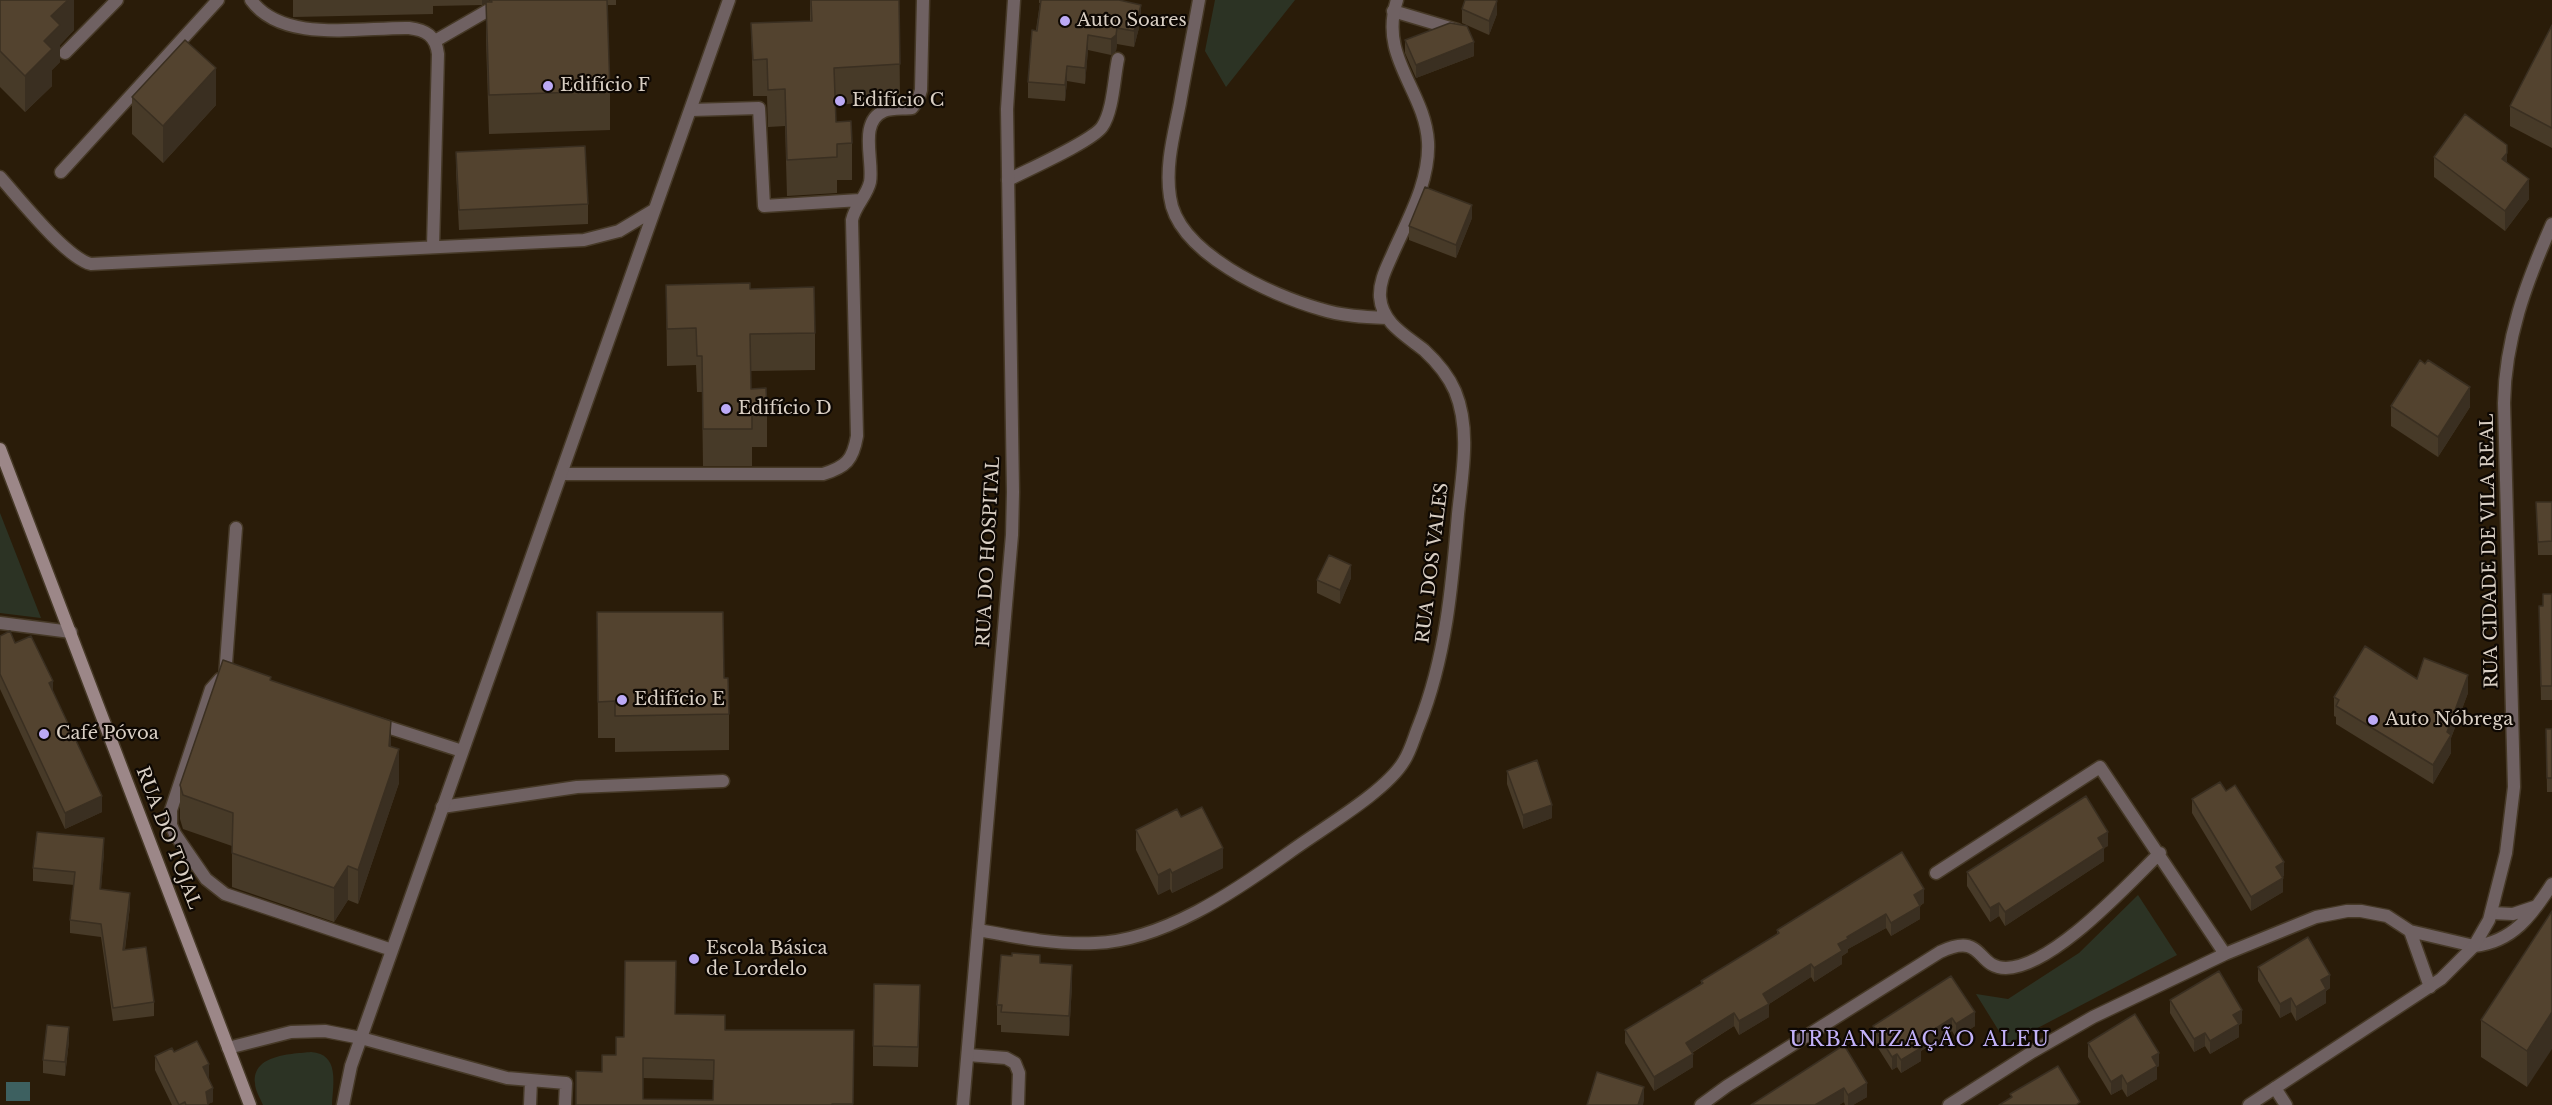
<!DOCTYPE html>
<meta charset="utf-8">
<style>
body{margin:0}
canvas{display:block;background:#2a1c09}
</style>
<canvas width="2552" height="1105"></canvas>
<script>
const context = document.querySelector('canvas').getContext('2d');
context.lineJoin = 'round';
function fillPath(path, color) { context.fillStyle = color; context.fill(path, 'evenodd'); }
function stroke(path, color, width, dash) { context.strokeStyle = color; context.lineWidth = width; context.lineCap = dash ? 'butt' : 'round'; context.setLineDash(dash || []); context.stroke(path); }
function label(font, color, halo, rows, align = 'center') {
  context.font = font + ' "Libre Baskerville",serif'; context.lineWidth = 4.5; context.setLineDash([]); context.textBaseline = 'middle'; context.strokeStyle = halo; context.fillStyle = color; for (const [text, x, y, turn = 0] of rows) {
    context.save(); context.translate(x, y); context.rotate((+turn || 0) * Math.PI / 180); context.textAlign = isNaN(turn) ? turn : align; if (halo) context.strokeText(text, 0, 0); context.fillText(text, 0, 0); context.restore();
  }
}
fillPath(new Path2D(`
 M 1215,0 L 1295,0 L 1226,87 L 1205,51 Z
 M 0,513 L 41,618 L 0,613 Z
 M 2138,895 L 2177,955 L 2007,1044 L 1976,994 L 2008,999 L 2079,953 Z
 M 311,1052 C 340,1054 333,1084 332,1105 L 263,1105 C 260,1098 255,1090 255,1083 C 252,1054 293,1054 311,1052 Z`), '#2c3324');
fillPath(new Path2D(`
 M 6,1082 L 30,1082 L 30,1101 L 6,1101 Z`), '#3d6060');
const service = new Path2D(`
 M 1393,11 L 1457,30
 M 435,41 L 506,0
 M 65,53 L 117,0
 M 691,110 L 759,108 L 764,206 L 860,200
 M 61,172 L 218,0
 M 1008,180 C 1027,170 1091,142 1102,127 C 1113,112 1114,78 1118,59
 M 561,474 L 823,474 C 846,467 853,460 857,436 L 852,220 C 855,205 867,196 870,182 C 874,161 858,122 884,111 C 891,108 903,109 912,108 L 918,100 L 921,90 L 923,0
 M 225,677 L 236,528
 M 442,807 L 577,787 L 723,781
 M 968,1055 L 1006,1058 L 1015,1063 L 1019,1073 L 1018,1105`);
const minor = new Path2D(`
 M 251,0 C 283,44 361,27 409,28 C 426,30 436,36 438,54 L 433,247
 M 1199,0 C 1193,34 1186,68 1180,103 C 1174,134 1165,165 1170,197 C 1177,253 1271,295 1320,309 C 1342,316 1364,317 1387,318
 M 0,177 C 19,198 66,258 91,264 L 584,240 L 619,231 L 654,210
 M 0,623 L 71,632
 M 229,677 L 220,679 L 211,689 L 171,810 L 171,825 L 175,834 L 206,879 L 225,894 L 392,950
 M 378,724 L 462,751
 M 1936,873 L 2100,767 L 2225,954
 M 2491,913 L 2513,914 L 2537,906
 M 978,930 C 1016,937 1056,945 1095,943 C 1162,941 1234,892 1287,854 C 1319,830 1385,793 1404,761 C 1411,750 1414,737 1419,725 C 1446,657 1452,586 1458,514 C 1462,475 1471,429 1455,391 C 1448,375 1437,362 1424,350 C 1405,335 1382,323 1380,297 C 1379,281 1387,267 1393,253 C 1408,219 1430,181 1428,142 C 1425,90 1378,57 1397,0
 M 2410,931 L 2430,987
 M 228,1048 L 291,1032 L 325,1031 L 361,1038 L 507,1078 L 566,1083 L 565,1105
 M 2275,1088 L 2286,1105
 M 343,1105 L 351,1066 L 729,0
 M 530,1105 L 531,1081
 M 963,1105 L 1012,535 L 1013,492 L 1007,109 L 1014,0
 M 1701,1105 L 1727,1086 L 1940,952 C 1985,931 1975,968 2006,968 C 2053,967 2127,885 2160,853
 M 1949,1105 L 2032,1052 L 2093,1017 L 2225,954 L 2316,917 L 2347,911 L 2361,911 L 2387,916 L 2410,931 L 2474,946 C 2513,942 2532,915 2552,884`);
const tertiary = new Path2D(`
 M 2249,1105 L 2441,979 L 2474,946 L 2489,920 L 2506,853 L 2514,787 L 2504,403 C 2505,339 2526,283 2552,224`);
const secondary = new Path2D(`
 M 0,449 L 250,1105`);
stroke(service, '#463927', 15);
stroke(minor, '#463927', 15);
stroke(tertiary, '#463927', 15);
stroke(secondary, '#463927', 15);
stroke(service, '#6f6162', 12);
stroke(minor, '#6f6162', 12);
stroke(tertiary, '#6f6162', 12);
stroke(secondary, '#9c8788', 12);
fillPath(new Path2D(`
 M 0,0 L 74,0 L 74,30 L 60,45 L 60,62 L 52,70 L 52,86 L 25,112 L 0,87 Z
 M 293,0 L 490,0 L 482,5 L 433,6 L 433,14 L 293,17 Z
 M 491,0 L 616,0 L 616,5 L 607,5 L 610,91 L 610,130 L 489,134 L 486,41 L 486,2 L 491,2 Z
 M 810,0 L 899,0 L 900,100 L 835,105 L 836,122 L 852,143 L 852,180 L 837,180 L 837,193 L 787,196 L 785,126 L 768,127 L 767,96 L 753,96 L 751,23 L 810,21 Z
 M 1039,0 L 1119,0 L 1141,20 L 1134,47 L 1117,44 L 1116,51 L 1111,55 L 1088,50 L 1085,84 L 1067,81 L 1065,101 L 1028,98 L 1028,82 L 1040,3 L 1039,3 Z
 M 1462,9 L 1497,14 L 1489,35 L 1462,23 Z
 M 2552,25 L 2552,148 L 2510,126 L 2510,106 Z
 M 1405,40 L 1474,56 L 1416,78 L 1405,53 Z
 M 132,97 L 216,105 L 163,163 L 132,134 Z
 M 456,152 L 588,204 L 588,224 L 459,230 L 456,172 Z
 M 2434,157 L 2507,162 L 2529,199 L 2505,231 L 2434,177 Z
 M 1472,218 L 1456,258 L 1409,240 L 1409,226 Z
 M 666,285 L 750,289 L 815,333 L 815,370 L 751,371 L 751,389 L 767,410 L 767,447 L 752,447 L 752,466 L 703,466 L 702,392 L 697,392 L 696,365 L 667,366 Z
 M 2391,406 L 2470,407 L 2438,457 L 2391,426 Z
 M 2536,502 L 2552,502 L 2552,555 L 2538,555 Z
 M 1351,578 L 1340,604 L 1317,593 L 1317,580 Z
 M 2552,594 L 2552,700 L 2541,700 L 2539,606 L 2543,606 Z
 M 597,612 L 724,678 L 729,714 L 729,750 L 615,752 L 615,738 L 598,738 Z
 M 0,636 L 15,643 L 53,691 L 102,812 L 65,829 L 0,689 Z
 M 2417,679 L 2468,693 L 2451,738 L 2451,753 L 2433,784 L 2336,724 L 2336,717 L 2334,716 L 2334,697 Z
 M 271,680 L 391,746 L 399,783 L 358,904 L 348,900 L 334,922 L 232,887 L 232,846 L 183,829 L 180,819 L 180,785 Z
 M 2546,729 L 2552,729 L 2552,792 L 2547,792 Z
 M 1507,771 L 1552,818 L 1523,829 L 1507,784 Z
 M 2192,799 L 2284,876 L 2282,877 L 2283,892 L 2251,911 L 2192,813 Z
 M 1181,817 L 1223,868 L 1172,893 L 1170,889 L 1158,895 L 1136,850 L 1136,830 Z
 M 2108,846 L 2104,848 L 2104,861 L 2005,926 L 1999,916 L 1990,922 L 1967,886 L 1967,872 Z
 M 104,852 L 101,889 L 130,906 L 125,950 L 154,1002 L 154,1016 L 113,1021 L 101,937 L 70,933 L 70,920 L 74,885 L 33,881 L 33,868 Z
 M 1924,903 L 1920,906 L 1920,919 L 1891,936 L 1886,928 L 1848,949 L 1848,952 L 1842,956 L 1842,964 L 1814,982 L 1811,977 L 1769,1004 L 1769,1017 L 1739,1035 L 1734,1026 L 1692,1053 L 1693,1067 L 1654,1091 L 1625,1043 L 1625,1030 L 1701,984 L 1701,981 L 1777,935 L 1777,930 Z
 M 2552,911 L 2527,1087 L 2481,1057 L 2481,1020 Z
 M 1040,963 L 1072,985 L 1069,1036 L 1001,1032 L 1001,1025 L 997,1025 L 997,1005 Z
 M 2258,967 L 2330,988 L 2326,991 L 2326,1003 L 2296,1021 L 2291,1012 L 2280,1018 L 2258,981 Z
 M 1951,976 L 1975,1026 L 1956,1038 L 1952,1031 L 1921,1051 L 1921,1061 L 1901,1073 L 1897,1067 L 1892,1070 L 1873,1040 L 1873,1026 Z
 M 2170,1000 L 2242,1023 L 2239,1025 L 2239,1037 L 2210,1054 L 2205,1046 L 2194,1052 L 2170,1013 Z
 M 920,1005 L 918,1067 L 873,1066 L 873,1046 Z
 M 675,1014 L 725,1030 L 854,1030 L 853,1105 L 576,1105 L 602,1072 L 616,1055 L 624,1037 ZM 643,1078 L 714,1080 L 713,1100 L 643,1099 Z
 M 69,1041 L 65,1076 L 43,1073 L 43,1060 Z
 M 2088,1043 L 2159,1066 L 2157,1067 L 2157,1079 L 2127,1097 L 2122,1089 L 2111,1095 L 2088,1057 Z
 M 1844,1045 L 1867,1097 L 1853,1105 L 1845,1105 L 1844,1102 L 1839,1105 L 1751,1105 Z
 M 174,1052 L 209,1078 L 213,1102 L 208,1104 L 208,1105 L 172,1105 L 155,1070 L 155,1056 Z`), '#473a28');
fillPath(new Path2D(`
 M 68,0 L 74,0 L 74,30 L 60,45 L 60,62 L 52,70 L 52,86 L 25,112 L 25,76 L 44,41 L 51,16 Z
 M 482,0 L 490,0 L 482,5 Z
 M 1497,1 L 1497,14 L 1489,35 L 1489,21 Z
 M 1141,5 L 1141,20 L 1134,47 L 1134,31 Z
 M 1117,28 L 1117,44 L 1116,51 L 1111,55 L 1111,39 Z
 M 1088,35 L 1088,50 L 1085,84 L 1085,68 Z
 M 1474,42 L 1474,56 L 1416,78 L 1416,65 Z
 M 1067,66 L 1067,81 L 1065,101 L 1065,85 Z
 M 216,68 L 216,105 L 163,163 L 163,126 Z
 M 2507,153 L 2507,172 L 2502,159 Z
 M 2529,179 L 2529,199 L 2505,231 L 2505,211 Z
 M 1472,205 L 1472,218 L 1456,258 L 1456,245 Z
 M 2470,387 L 2470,407 L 2438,457 L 2438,437 Z
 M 1351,565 L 1351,578 L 1340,604 L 1340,590 Z
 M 2468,675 L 2468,693 L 2451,738 L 2451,753 L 2433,784 L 2433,765 L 2447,732 Z
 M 53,681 L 53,697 L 49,683 Z
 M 391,721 L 391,755 L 399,749 L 399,783 L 358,904 L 358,870 L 389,746 Z
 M 102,796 L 102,812 L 65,829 L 65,813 Z
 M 1552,805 L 1552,818 L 1523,829 L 1523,815 Z
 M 2108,832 L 2108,846 L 2098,851 L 2098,838 Z
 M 104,838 L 104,852 L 100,902 L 100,889 Z
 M 1223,848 L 1223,868 L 1172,893 L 1172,873 Z
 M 2104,848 L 2104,861 L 2005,926 L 2005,912 Z
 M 2284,862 L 2284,876 L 2276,880 L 2276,867 Z
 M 348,866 L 348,900 L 334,922 L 334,888 Z
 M 1170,869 L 1170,889 L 1158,895 L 1158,875 Z
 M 2283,878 L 2283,892 L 2251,911 L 2251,897 Z
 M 1924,889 L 1924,903 L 1914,909 L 1914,895 Z
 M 130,893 L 130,906 L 123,964 L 123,950 Z
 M 1999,903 L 1999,916 L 1990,922 L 1990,908 Z
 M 1920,906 L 1920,919 L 1891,936 L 1891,923 Z
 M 1886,914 L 1886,928 L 1848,949 L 1848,952 L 1842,956 L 1842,964 L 1814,982 L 1814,968 L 1838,944 L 1847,937 Z
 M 1811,964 L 1811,977 L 1769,1004 L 1769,1017 L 1739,1035 L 1739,1021 L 1763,994 Z
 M 1072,965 L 1072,985 L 1069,1036 L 1069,1016 Z
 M 2330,975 L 2330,988 L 2326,991 L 2326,1003 L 2296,1021 L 2296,1007 L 2321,980 Z
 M 2291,998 L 2291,1012 L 2280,1018 L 2280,1004 Z
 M 2242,1010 L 2242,1023 L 2239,1025 L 2239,1037 L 2210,1054 L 2210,1041 L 2233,1015 Z
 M 1975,1012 L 1975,1026 L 1956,1038 L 1956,1024 Z
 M 2552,1012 L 2552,1049 L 2527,1087 L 2527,1051 Z
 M 1734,1013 L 1734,1026 L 1686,1056 L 1686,1043 Z
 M 1952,1018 L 1952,1031 L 1921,1051 L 1921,1061 L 1901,1073 L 1901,1060 L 1916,1041 Z
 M 69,1027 L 69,1041 L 65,1076 L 65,1062 Z
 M 2205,1033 L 2205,1046 L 2194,1052 L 2194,1039 Z
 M 2159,1053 L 2159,1066 L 2157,1067 L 2157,1079 L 2127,1097 L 2127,1084 L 2152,1057 Z
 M 1693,1054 L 1693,1067 L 1654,1091 L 1654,1077 Z
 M 1897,1054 L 1897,1067 L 1892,1070 L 1892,1057 Z
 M 209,1064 L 209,1078 L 203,1081 L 203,1067 Z
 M 2122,1075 L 2122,1089 L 2111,1095 L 2111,1082 Z
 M 1867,1083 L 1867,1097 L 1853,1105 L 1848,1105 L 1848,1095 Z
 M 1644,1087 L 1644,1101 L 1643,1105 L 1638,1105 Z
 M 213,1088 L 213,1102 L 206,1105 L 206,1092 Z
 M 1844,1088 L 1844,1102 L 1839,1105 L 1815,1105 Z`), '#3a2f21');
const building = new Path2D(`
 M 0,0 L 68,0 L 51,16 L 60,25 L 44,41 L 52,49 L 25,76 L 0,51 Z
 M 491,0 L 607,0 L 610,91 L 489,95 L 486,2 L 492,2 Z
 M 811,0 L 899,0 L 900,64 L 834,68 L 836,122 L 851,121 L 852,143 L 837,144 L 837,157 L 787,160 L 785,89 L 768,90 L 767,59 L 753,60 L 751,23 L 812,21 Z
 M 1041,0 L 1119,0 L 1141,5 L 1134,31 L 1117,28 L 1116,35 L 1111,39 L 1088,35 L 1085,68 L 1067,66 L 1065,85 L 1028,82 L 1032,30 L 1037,31 Z
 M 1465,0 L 1495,0 L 1497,1 L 1489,21 L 1462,9 Z
 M 1450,23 L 1467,26 L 1474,42 L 1416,65 L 1405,40 Z
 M 2552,25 L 2552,128 L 2510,106 Z
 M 185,40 L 216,68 L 163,126 L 132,97 Z
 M 2465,114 L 2507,145 L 2507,153 L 2502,159 L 2529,179 L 2505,211 L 2434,157 Z
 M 585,146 L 588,204 L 459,210 L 456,152 Z
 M 1425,187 L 1472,205 L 1456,245 L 1409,226 Z
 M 750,283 L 750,289 L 814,287 L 815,333 L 750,334 L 751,389 L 766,388 L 767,410 L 752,411 L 752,429 L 703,429 L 702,356 L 697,356 L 696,328 L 667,329 L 666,285 Z
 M 2420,360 L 2425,364 L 2428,360 L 2470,387 L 2438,437 L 2391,406 Z
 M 2536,502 L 2552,502 L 2552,541 L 2538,542 Z
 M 1329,555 L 1351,565 L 1340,590 L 1317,580 Z
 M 2543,594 L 2552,594 L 2552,686 L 2541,686 L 2539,606 L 2543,606 Z
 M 597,612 L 723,612 L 724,678 L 728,678 L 729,714 L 615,716 L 615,701 L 598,702 Z
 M 10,631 L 15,643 L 31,636 L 53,681 L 49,683 L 102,796 L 65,813 L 0,674 L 0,636 Z
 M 2365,646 L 2417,679 L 2424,658 L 2468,675 L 2447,732 L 2451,735 L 2433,765 L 2336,706 L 2339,700 L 2334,697 Z
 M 223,660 L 271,677 L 270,680 L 391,721 L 389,746 L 399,749 L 358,870 L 348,866 L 334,888 L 232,853 L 233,813 L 183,795 L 180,785 Z
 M 2546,729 L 2552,729 L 2552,778 L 2547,778 Z
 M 1537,760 L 1552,805 L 1523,815 L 1507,771 Z
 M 2220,782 L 2226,791 L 2235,785 L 2284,862 L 2276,867 L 2283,878 L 2251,897 L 2192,799 Z
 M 2086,796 L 2108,832 L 2098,838 L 2104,848 L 2005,912 L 1999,903 L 1990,908 L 1967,872 Z
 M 1202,807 L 1223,848 L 1172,873 L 1170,869 L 1158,875 L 1136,830 L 1177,809 L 1181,817 Z
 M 37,832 L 104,838 L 100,889 L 130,893 L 123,950 L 146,947 L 154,1002 L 113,1008 L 101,924 L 70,920 L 75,872 L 33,868 Z
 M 1902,852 L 1924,889 L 1914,895 L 1920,906 L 1891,923 L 1886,914 L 1847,937 L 1848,939 L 1838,944 L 1842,951 L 1814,968 L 1811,964 L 1763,994 L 1769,1004 L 1739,1021 L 1734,1013 L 1686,1043 L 1693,1054 L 1654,1077 L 1625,1030 L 1703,983 L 1701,981 L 1779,933 L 1777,930 Z
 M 2552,911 L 2552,1012 L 2527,1051 L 2481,1020 Z
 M 2308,937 L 2330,975 L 2321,980 L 2326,989 L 2296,1007 L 2291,998 L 2280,1004 L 2258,967 Z
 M 1012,953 L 1040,955 L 1040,963 L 1072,965 L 1069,1016 L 1001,1012 L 1002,1005 L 997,1005 L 1001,955 L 1012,956 Z
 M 625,961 L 676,961 L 675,1014 L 725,1015 L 725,1030 L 854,1030 L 853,1104 L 832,1104 L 833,1105 L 576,1105 L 576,1071 L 602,1072 L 602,1055 L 616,1055 L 616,1037 L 624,1037 ZM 643,1058 L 714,1060 L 713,1100 L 643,1099 Z
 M 2219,971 L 2242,1010 L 2233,1015 L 2239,1024 L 2210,1041 L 2205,1033 L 2194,1039 L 2170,1000 Z
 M 1951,976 L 1975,1012 L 1956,1024 L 1952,1018 L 1916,1041 L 1921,1048 L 1901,1060 L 1897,1054 L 1892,1057 L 1873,1026 Z
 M 874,984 L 920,985 L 918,1047 L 873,1046 Z
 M 2135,1014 L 2159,1053 L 2152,1057 L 2157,1066 L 2127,1084 L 2122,1075 L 2111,1082 L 2088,1043 Z
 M 47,1025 L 69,1027 L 65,1062 L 43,1060 Z
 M 197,1041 L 209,1064 L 203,1067 L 213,1088 L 206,1092 L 208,1105 L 186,1105 L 185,1102 L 179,1105 L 155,1056 L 172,1048 L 174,1052 Z
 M 1844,1045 L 1867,1083 L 1848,1095 L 1844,1088 L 1815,1105 L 1751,1105 Z
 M 2058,1066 L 2080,1102 L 2076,1105 L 1999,1105 L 2012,1097 L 2010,1094 Z
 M 1597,1072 L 1644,1087 L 1638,1105 L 1587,1105 Z`);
fillPath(building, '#53432f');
stroke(building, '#3a2f21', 1.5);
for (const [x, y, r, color] of [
 [1065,21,6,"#bcaaf6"],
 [548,86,6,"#bcaaf6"],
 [840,101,6,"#bcaaf6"],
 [726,409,6,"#bcaaf6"],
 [622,700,6,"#bcaaf6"],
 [2373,720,6,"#bcaaf6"],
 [44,734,6,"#bcaaf6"],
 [694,959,6,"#bcaaf6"]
]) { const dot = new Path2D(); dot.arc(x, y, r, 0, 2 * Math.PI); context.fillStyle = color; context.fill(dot); stroke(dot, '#0e0803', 2); }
label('18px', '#d9cfc4', '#0e0803', [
 ["Auto Soares",1077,21],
 ["Edifício F",560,86],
 ["Edifício C",852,101],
 ["Edifício D",738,409],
 ["Edifício E",634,700],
 ["Auto Nóbrega",2385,720],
 ["Café Póvoa",56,734],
 ["Escola Básica",706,949],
 ["de Lordelo",706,970]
], 'left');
label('18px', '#d9cfc4', '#0e0803', [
 ["RUA CIDADE DE VILA REAL",2490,551,-91],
 ["RUA DO HOSPITAL",989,552,-87],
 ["RUA DOS VALES",1433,563,-83],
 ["RUA DO TOJAL",168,838,69]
]);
context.letterSpacing = '1.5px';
label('20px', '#c2b1f8', '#0e0803', [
 ["URBANIZAÇÃO ALEU",1920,1040]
]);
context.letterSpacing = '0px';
</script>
